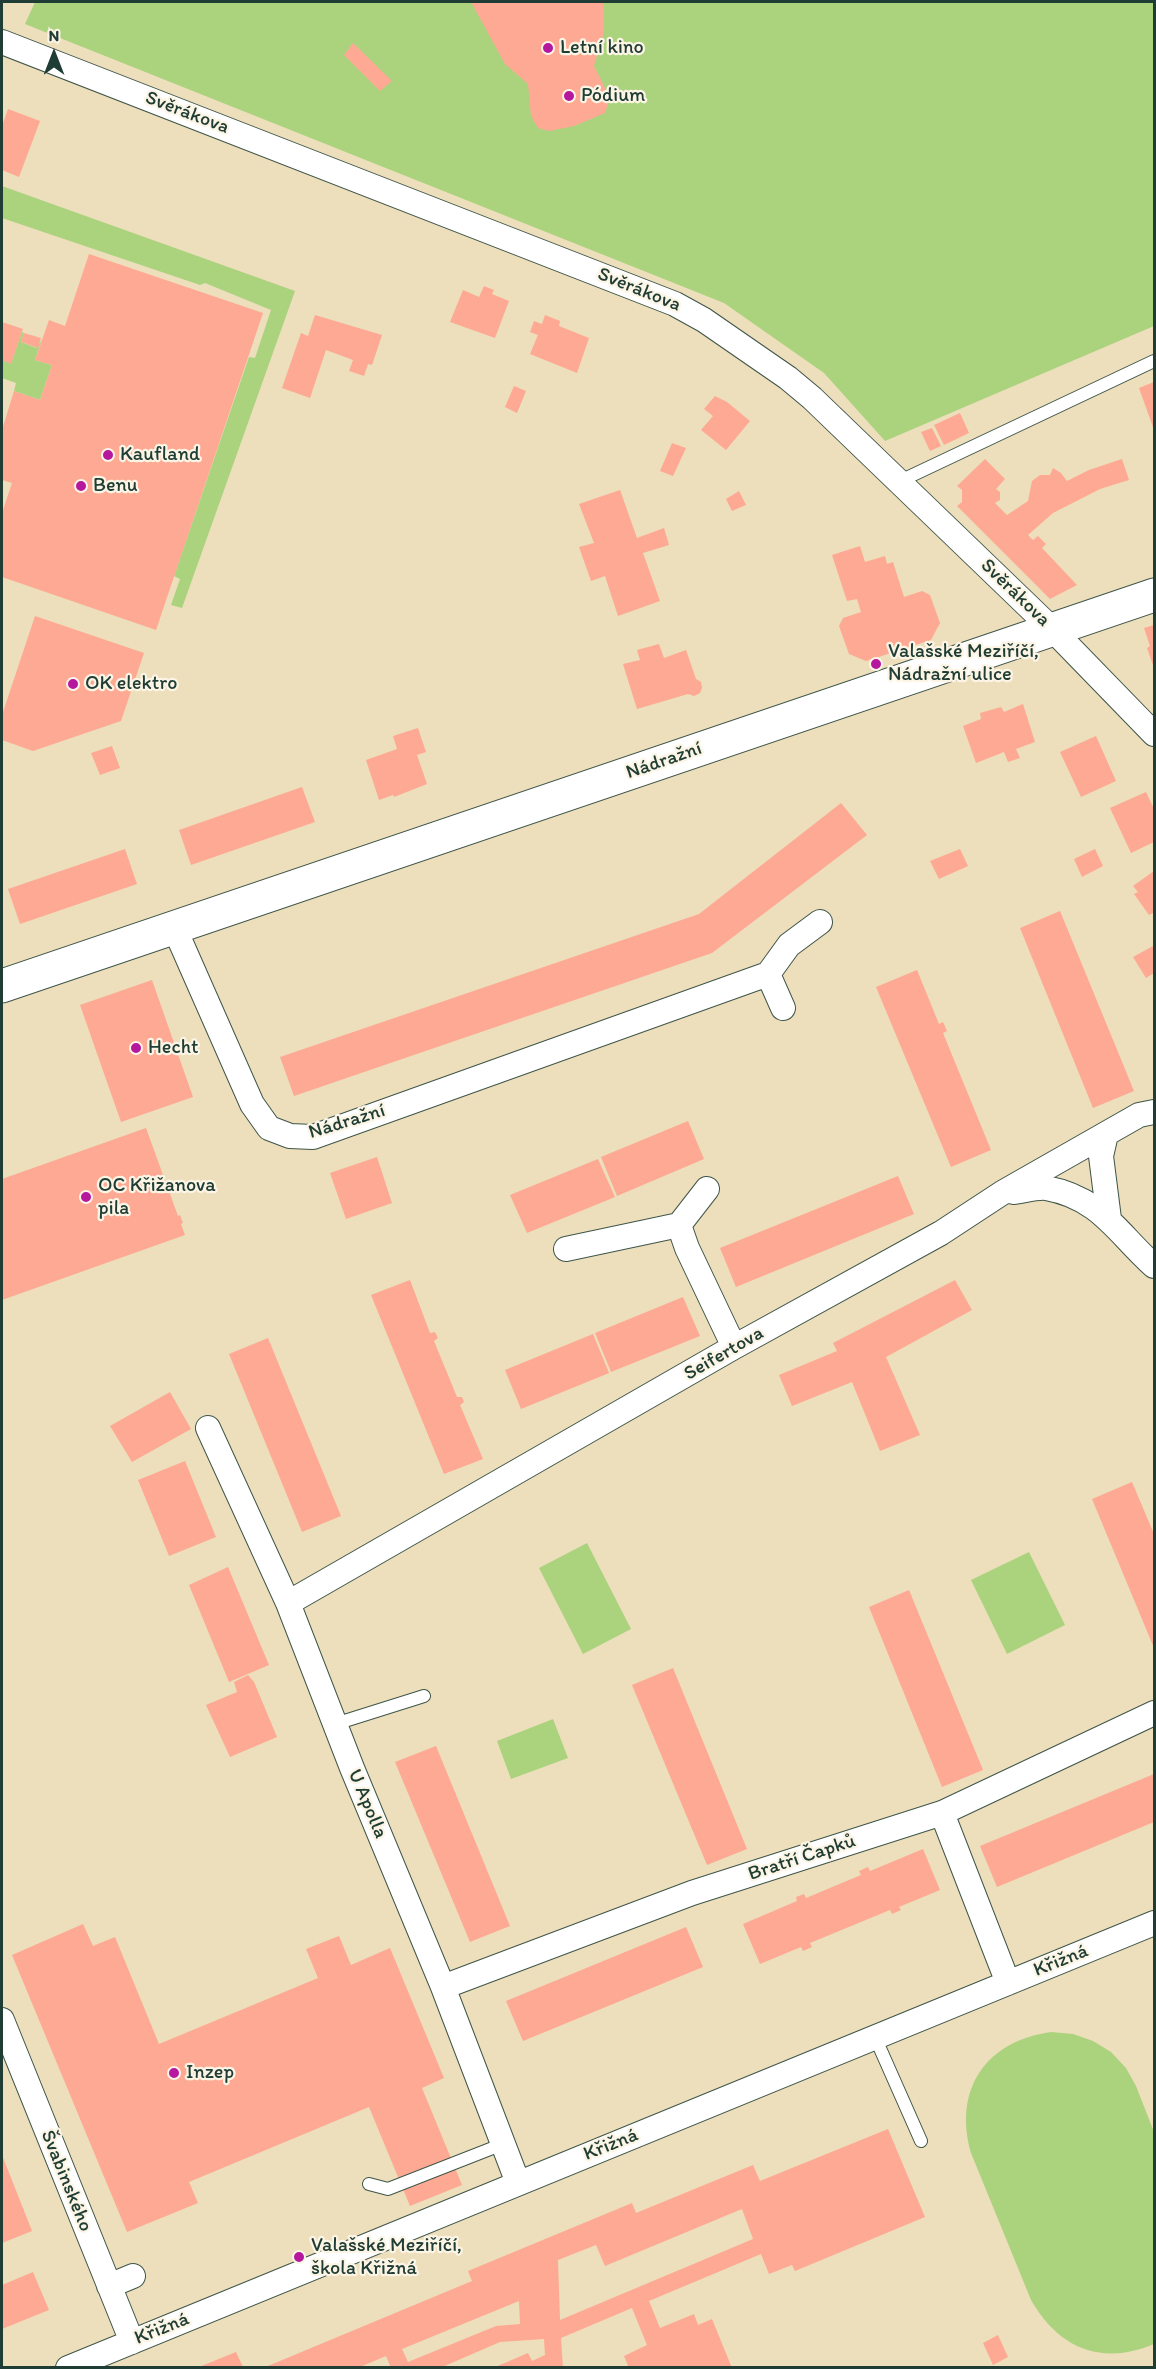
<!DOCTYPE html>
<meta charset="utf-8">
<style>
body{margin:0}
#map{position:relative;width:1156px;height:2369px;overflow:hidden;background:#eddebc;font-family:Itim,sans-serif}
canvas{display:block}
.frame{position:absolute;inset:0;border:3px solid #1f3d34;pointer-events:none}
.north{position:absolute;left:24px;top:24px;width:60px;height:60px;-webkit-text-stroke:4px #fcf5e5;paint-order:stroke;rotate:0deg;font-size:16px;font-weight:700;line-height:24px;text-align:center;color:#1f3d34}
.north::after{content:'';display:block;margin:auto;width:21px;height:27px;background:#1f3d34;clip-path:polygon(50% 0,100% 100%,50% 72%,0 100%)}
</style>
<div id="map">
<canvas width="1156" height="2369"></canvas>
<div class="frame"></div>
<div class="north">N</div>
</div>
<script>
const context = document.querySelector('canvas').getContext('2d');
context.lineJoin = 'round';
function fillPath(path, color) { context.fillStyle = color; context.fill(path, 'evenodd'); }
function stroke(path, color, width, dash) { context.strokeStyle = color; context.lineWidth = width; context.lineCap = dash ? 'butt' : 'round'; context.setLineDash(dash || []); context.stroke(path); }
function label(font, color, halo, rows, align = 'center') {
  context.font = font + ' Itim,sans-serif'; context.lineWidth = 4.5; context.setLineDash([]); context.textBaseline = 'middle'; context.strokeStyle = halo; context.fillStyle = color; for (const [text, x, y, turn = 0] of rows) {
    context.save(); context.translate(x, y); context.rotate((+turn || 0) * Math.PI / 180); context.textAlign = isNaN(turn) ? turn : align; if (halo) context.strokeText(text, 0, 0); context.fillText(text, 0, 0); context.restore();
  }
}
fillPath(new Path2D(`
 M 35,2 L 1154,2 L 1154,326 L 885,441 L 824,373 L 724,303 L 25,24 Z
 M 2,186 L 295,291 L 182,608 L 171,605 L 180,579 L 174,576 L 249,357 L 255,358 L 271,310 L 205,283 L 200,285 L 2,218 Z
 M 22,332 L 24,333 L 21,342 L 37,348 L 42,339 L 35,360 L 52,365 L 40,400 L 14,391 L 16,383 L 2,378 L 2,360 L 11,363 Z
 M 587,1543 L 631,1629 L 583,1654 L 539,1568 Z
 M 1029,1552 L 1065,1625 L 1007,1654 L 971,1580 Z
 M 553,1719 L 568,1758 L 511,1779 L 497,1741 Z
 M 1051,2032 L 1073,2034 L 1093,2041 L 1111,2052 L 1126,2068 L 1136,2086 L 1154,2132 L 1154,2344 C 1102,2366 1059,2349 1031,2300 L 971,2153 C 953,2089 986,2041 1051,2032 Z`), '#abd37e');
fillPath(new Path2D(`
 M 471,2 L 604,2 L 604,32 L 594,66 L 610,98 L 605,113 L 574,126 L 549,131 L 538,128 L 531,116 L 528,84 L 505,64 Z
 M 353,43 L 392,81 L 380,91 L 344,55 Z
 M 8,109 L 40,121 L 19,177 L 2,170 L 2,126 Z
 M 89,254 L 263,313 L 156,630 L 2,577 L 2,513 L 12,483 L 2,480 L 2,430 L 14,391 L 40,400 L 52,365 L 35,360 L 49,320 L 65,326 Z
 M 484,286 L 494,290 L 492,294 L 509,301 L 495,338 L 450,322 L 463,290 L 479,297 Z
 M 315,315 L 382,335 L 372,365 L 368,364 L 364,376 L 349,371 L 353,360 L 326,350 L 310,398 L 282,388 L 301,333 L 308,336 Z
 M 545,315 L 560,321 L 559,326 L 589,338 L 577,373 L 530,354 L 538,335 L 530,332 L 534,321 L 542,324 Z
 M 2,322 L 23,329 L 11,364 L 2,360 Z
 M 24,333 L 41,338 L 38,348 L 21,342 Z
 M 1154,382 L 1154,430 L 1139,388 Z
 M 514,386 L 526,391 L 517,413 L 505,407 Z
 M 715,396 L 727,402 L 750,421 L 726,450 L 701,430 L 713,416 L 704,409 Z
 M 960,413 L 969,433 L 944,445 L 934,425 Z
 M 932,428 L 941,446 L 930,451 L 921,432 Z
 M 672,443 L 686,448 L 673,476 L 660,471 Z
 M 985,459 L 1005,479 L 996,489 L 1000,492 L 1000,500 L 995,503 L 1007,515 L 1028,501 L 1032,481 L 1040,475 L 1050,475 L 1053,468 L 1061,473 L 1067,481 L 1089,470 L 1122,459 L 1129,480 L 1100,489 L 1053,513 L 1028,535 L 1033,540 L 1038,536 L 1046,544 L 1042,548 L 1077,585 L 1050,599 L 957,506 L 962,502 L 962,490 L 957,486 Z
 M 620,490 L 637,538 L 664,528 L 669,545 L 643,553 L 660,601 L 618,616 L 605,576 L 591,581 L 579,547 L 594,543 L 579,504 Z
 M 739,491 L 746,505 L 732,511 L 726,499 Z
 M 860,546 L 865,562 L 885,556 L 887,564 L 893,562 L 904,597 L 922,591 L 930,595 L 940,623 L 931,640 L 866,661 L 849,654 L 839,626 L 843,618 L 861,612 L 857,599 L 847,601 L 832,555 Z
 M 35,616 L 144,653 L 121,721 L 33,751 L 2,740 L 2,715 Z
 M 1154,625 L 1154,668 L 1147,648 L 1150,646 L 1144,628 Z
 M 659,644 L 664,658 L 686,650 L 696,679 L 701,682 L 702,688 L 700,693 L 694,696 L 688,694 L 637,709 L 623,664 L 640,660 L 637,650 Z
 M 1023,704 L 1035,742 L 1016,749 L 1020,758 L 1008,762 L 1004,752 L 976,763 L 963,726 L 981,719 L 980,713 L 1001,707 L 1004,712 Z
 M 418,728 L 426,752 L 417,755 L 427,784 L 394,797 L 393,795 L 379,800 L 366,760 L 397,749 L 393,736 Z
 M 1096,736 L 1116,781 L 1081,797 L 1060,752 Z
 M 112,746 L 120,768 L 100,775 L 91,753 Z
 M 302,787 L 315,822 L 191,865 L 179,830 Z
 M 1146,792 L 1154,809 L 1154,842 L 1131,853 L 1110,808 Z
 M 841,803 L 867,835 L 712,953 L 294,1096 L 280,1057 L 699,914 Z
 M 125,849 L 137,884 L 20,924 L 8,889 Z
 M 960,849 L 968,866 L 939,879 L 930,861 Z
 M 1095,849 L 1103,866 L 1082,877 L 1074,859 Z
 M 1154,871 L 1154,915 L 1153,913 L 1149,915 L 1134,894 L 1138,892 L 1133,886 Z
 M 1060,911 L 1134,1091 L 1093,1108 L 1020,928 Z
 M 1153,946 L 1154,973 L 1146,978 L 1133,957 Z
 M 917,970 L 939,1024 L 943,1022 L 947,1031 L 943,1033 L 991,1150 L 951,1167 L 876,987 Z
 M 152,980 L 193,1097 L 121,1122 L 80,1005 Z
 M 688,1121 L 704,1159 L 617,1196 L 601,1157 Z
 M 146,1128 L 178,1216 L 180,1215 L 183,1223 L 181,1224 L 185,1235 L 2,1300 L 2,1179 Z
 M 377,1157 L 392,1203 L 346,1219 L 330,1173 Z
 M 598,1159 L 615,1197 L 527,1233 L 510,1195 Z
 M 898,1176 L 914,1214 L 736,1287 L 720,1248 Z
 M 410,1280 L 430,1333 L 435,1332 L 438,1338 L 434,1341 L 457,1397 L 462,1397 L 464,1402 L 460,1405 L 483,1459 L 444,1474 L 371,1295 Z
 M 955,1280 L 972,1310 L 886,1357 L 920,1435 L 880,1451 L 852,1382 L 792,1406 L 779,1375 L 837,1351 L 833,1343 Z
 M 683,1297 L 700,1336 L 611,1372 L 595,1333 Z
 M 593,1334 L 609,1373 L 521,1409 L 505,1370 Z
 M 268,1338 L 341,1516 L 302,1532 L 229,1354 Z
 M 170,1392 L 191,1429 L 132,1462 L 110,1426 Z
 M 185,1461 L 216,1537 L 169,1556 L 138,1480 Z
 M 1132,1482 L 1154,1534 L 1154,1648 L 1092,1499 Z
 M 228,1567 L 269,1665 L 229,1682 L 189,1585 Z
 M 909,1590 L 983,1770 L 942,1787 L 869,1607 Z
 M 673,1668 L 747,1849 L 707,1865 L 632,1685 Z
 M 248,1675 L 254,1682 L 277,1737 L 230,1757 L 206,1705 L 237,1692 L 234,1682 Z
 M 436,1746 L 510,1926 L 470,1942 L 395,1762 Z
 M 1154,1774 L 1154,1822 L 997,1887 L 980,1846 Z
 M 923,1849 L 940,1890 L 899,1907 L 901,1910 L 892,1914 L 890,1910 L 810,1943 L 812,1947 L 803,1951 L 801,1947 L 760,1964 L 743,1924 L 797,1901 L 796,1897 L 804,1894 L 806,1898 L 861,1875 L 859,1871 L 868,1867 L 870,1871 Z
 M 83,1924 L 93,1946 L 115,1937 L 159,2044 L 318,1978 L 306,1949 L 339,1936 L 351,1965 L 390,1948 L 444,2078 L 422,2088 L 462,2185 L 410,2206 L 369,2107 L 189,2182 L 198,2203 L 127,2232 L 12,1955 Z
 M 686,1927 L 703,1967 L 523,2041 L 506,2001 Z
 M 888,2129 L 925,2217 L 795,2271 L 792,2265 L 769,2274 L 761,2254 L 649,2301 L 660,2328 L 694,2314 L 698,2325 L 712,2319 L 732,2368 L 629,2368 L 624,2356 L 647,2345 L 632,2308 L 561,2338 L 563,2368 L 493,2368 L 528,2353 L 532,2361 L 545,2355 L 544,2339 L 500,2342 L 440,2368 L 391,2368 L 386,2356 L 358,2368 L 263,2368 L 472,2281 L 468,2271 L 632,2203 L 636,2213 L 753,2165 L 760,2181 ZM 742,2209 L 753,2239 L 560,2320 L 558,2260 L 596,2245 L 605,2266 ZM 519,2301 L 520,2324 L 496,2326 L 408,2362 L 402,2349 Z
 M 2,2155 L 32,2231 L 2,2243 Z
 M 33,2272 L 49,2310 L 2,2329 L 2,2285 Z
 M 998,2335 L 1008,2357 L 993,2365 L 983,2343 Z
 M 236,2352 L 243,2367 L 199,2367 Z`), '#fea993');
const service = new Path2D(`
 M 898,482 L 1154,361
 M 335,1724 L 424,1696
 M 875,2037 L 921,2141
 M 369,2184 L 388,2189 L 503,2144`);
const minor = new Path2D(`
 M 2,42 L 675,304 L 704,320 L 788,378 L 812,398 L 1052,629 L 1154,734
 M 174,927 L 252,1104 L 269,1128 L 290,1136 L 313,1137 L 768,974 L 789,945 L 820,922
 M 768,974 L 783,1008
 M 1106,1134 L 1101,1156 L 1109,1219
 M 1013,1192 C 1023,1191 1036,1187 1046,1188 C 1101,1198 1117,1233 1154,1266
 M 679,1225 L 687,1248 L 734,1347
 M 566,1249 L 679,1225 L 707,1189
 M 208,1428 L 288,1603 L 352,1768 L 443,1987 L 518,2183
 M 288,1603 L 734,1347 L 941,1233 L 1002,1193 L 1139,1115 L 1154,1112
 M 942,1813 L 1008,1983
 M 443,1987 L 692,1893 L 942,1813 L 1154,1713
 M 2,2020 L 132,2342
 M 109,2286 L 133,2276
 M 68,2368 L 1154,1923`);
const secondary = new Path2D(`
 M 2,986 L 1154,595`);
stroke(service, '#3e5548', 14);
stroke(minor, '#3e5548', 26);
stroke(secondary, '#3e5548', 35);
stroke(service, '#fff', 12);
stroke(minor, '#fff', 24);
stroke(secondary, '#fff', 33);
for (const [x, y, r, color] of [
 [548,48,6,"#b5179e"],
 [569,96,6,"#b5179e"],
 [108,455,6,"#b5179e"],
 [81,486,6,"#b5179e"],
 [876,664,6,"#b5179e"],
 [73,684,6,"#b5179e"],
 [136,1048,6,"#b5179e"],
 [86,1197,6,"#b5179e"],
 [174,2073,6,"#b5179e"],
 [299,2257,6,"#b5179e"]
]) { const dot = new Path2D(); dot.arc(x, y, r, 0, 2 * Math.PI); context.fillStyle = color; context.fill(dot); stroke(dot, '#fcf5e5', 2); }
label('20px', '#1f3d34', '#fcf5e5', [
 ["Letní kino",560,48],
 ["Pódium",581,96],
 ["Kaufland",120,455],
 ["Benu",93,486],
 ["Valašské Meziříčí,",888,652],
 ["Nádražní ulice",888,675],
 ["OK elektro",85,684],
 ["Hecht",148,1048],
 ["OC Křižanova",98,1186],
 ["pila",98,1209],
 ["Inzep",186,2073],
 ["Valašské Meziříčí,",311,2246],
 ["škola Křižná",311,2269]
], 'left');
label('20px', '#1f3d34', '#fcf5e5', [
 ["Svěrákova",187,113,21],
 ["Svěrákova",639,290,22],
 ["Svěrákova",1015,593,44],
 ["Nádražní",664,761,-19],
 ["Nádražní",347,1122,-17],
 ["Seifertova",724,1354,-30],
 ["U Apolla",367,1804,67],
 ["Bratří Čapků",802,1858,-18],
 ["Křižná",1061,1961,-22],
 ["Křižná",611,2145,-22],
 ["Švabinského",66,2181,68],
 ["Křižná",162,2329,-22]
]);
</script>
